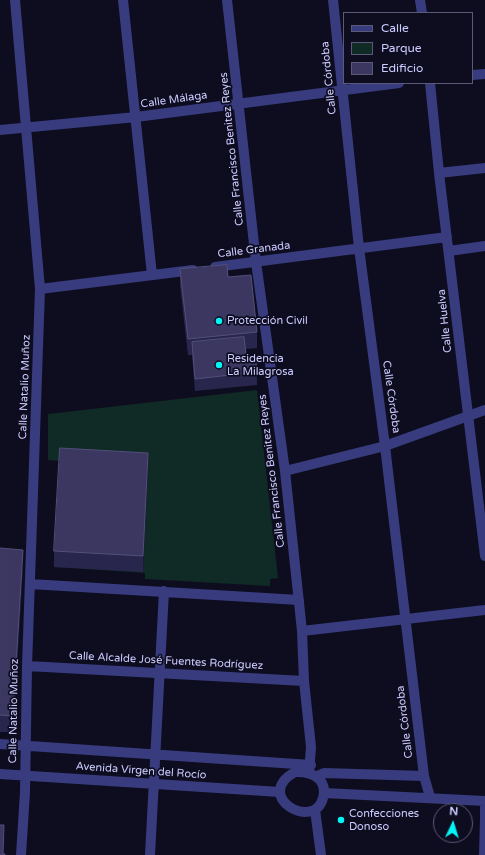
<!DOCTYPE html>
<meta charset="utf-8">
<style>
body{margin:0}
#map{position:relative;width:485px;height:855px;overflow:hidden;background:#0e0d20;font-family:"Varela Round",sans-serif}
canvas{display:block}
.legend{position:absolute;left:343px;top:12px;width:130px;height:72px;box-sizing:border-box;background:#0e0d20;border:1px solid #5a5979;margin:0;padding:5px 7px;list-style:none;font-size:12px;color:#cdccff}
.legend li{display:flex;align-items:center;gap:8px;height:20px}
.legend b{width:20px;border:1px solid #5a5979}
.north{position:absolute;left:433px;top:803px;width:40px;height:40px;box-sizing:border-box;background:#0e0d20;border:1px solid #5a5979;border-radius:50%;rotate:4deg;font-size:11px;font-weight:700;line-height:16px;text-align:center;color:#cdccff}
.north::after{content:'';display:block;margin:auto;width:14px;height:18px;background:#02f5f5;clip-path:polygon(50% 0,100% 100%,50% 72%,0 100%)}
</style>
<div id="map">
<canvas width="485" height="855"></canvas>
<ul class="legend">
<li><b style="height:5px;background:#383c7f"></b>Calle</li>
<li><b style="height:11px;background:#102a26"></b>Parque</li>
<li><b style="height:11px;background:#3b3761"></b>Edificio</li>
</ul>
<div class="north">N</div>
</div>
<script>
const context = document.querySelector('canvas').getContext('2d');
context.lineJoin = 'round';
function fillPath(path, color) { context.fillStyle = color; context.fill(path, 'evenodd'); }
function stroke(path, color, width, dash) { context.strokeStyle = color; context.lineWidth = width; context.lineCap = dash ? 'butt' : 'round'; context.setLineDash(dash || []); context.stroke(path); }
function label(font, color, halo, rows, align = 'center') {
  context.font = font + ' "Varela Round",sans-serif'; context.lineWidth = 3.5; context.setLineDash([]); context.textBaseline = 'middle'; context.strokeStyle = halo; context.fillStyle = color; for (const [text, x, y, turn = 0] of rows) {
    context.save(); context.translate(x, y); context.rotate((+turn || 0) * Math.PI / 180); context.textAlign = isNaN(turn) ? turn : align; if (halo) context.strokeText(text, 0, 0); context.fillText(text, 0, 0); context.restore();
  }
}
fillPath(new Path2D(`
 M 257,390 L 278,578 L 270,579 L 270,586 L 145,579 L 145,573 L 54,567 L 60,461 L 48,460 L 48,414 Z`), '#102a26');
stroke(new Path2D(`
 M 15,0 L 40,289 L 27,666 L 25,792 L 21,855
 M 123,0 L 152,275
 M 227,0 L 256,262 L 285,471 L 302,631 L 304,681 L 311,747 L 309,773
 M 333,0 L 359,248 L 385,446 L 424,776 L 430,797
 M 420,0 L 422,13
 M 472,75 L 485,74
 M 430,83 L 439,173 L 485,556
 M 0,130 L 136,117 L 399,83
 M 439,173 L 485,168
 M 449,251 L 485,246
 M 215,267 L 447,237
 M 40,289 L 193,270
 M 285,471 L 385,446 L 485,410
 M 30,584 L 299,600
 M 302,631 L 485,610
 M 27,666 L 304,681
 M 0,744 L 311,765
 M 295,772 C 312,771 328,779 323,798 C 314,832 252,796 295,772 Z
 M 0,774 L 280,792
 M 317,776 L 324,773 L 424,776
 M 324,793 L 485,801
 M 485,801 L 485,819
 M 315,810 L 321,855
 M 150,855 L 164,591
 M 484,855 L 485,820`), '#383c7f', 10);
fillPath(new Path2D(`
 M 180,269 L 228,277 L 257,332 L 257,348 L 246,349 L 247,363 L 257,372 L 257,385 L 195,391 L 192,355 L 188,355 L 180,286 Z
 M 148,469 L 143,572 L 54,567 L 54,551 Z
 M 0,548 L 23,566 L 13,732 L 0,732 Z`), '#29264e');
fillPath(new Path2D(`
 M 148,453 L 148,469 L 143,572 L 143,556 Z
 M 23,550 L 23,566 L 13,732 L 13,716 Z`), '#171434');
const building = new Path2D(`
 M 227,265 L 228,277 L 251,275 L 257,332 L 188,339 L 180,269 Z
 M 244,337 L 247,363 L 256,362 L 257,372 L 195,379 L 192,342 Z
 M 60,448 L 148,453 L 143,556 L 54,551 Z
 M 0,548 L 23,550 L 13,716 L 0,715 Z
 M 0,825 L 4,825 L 3,854 L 5,854 L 5,855 L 0,855 Z`);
fillPath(building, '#3b3761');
stroke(building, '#524f7a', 1);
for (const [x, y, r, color] of [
 [219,321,4,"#02f5f5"],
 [219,365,4,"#02f5f5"],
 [341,820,4,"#02f5f5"]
]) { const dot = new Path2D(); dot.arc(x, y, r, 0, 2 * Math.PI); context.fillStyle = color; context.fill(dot); stroke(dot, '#0e0d20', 1.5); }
label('11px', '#cdccff', '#0e0d20', [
 ["Calle Córdoba",329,78,-96],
 ["Calle Málaga",174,100,-8],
 ["Calle Francisco Benitez Reyes",232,149,-96],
 ["Calle Granada",254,250,-7],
 ["Calle Huelva",445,321,-96],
 ["Calle Natalio Muñoz",25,387,-88],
 ["Calle Córdoba",391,397,82],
 ["Calle Francisco Benitez Reyes",272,471,-97],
 ["Calle Alcalde José Fuentes Rodríguez",166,661,3],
 ["Calle Natalio Muñoz",14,711,-89],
 ["Calle Córdoba",405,722,-97],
 ["Avenida Virgen del Rocío",141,771,4]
]);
label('11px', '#cdccff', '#0e0d20', [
 ["Protección Civil",227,321],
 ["Residencia",227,359],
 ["La Milagrosa",227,372],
 ["Confecciones",349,814],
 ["Donoso",349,827]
], 'left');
</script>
